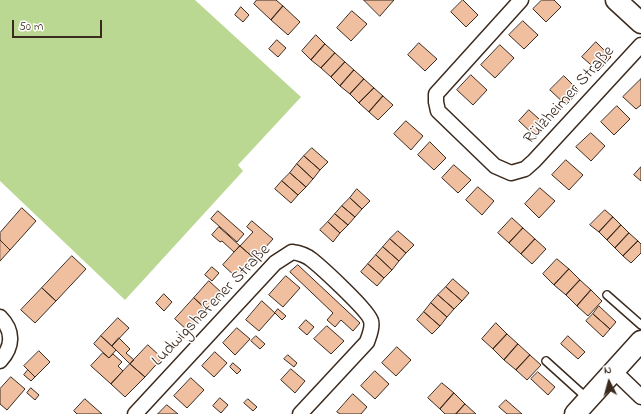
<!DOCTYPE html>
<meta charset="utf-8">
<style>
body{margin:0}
#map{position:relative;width:641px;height:414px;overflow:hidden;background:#fff;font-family:"Indie Flower",sans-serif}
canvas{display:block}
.north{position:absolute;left:589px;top:362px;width:40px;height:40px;-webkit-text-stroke:3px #fff;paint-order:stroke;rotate:354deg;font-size:11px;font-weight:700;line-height:16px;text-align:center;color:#3b2a1e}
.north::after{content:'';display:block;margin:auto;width:14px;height:18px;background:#3b2a1e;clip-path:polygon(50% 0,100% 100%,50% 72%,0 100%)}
.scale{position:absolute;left:12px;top:20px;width:90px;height:18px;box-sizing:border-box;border:2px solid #3b2a1e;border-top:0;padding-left:5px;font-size:12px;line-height:14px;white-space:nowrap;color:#3b2a1e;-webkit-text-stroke:3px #fff;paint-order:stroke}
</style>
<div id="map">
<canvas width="641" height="414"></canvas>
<div class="north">N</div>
<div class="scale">50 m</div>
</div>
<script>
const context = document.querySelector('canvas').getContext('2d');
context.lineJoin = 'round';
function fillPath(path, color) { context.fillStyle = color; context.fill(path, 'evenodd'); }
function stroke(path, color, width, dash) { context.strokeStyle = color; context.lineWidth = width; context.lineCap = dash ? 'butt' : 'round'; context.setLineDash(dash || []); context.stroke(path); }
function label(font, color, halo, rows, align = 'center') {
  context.font = font + ' "Indie Flower",sans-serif'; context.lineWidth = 3; context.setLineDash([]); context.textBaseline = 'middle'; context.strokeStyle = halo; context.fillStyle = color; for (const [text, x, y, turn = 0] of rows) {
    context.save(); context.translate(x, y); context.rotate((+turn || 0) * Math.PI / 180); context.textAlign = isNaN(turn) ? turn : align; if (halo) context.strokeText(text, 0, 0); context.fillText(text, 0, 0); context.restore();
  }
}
fillPath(new Path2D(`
 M 0,0 L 195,0 L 301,97 L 238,165 L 243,171 L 125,300 L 0,181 Z`), '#bad891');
const building = new Path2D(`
 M 257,0 L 276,0 L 283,6 L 271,20 L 254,4 Z
 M 364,0 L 394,0 L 380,16 Z
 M 463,0 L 478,15 L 466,27 L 451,12 Z
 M 542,0 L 554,0 L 561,7 L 546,22 L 533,9 Z
 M 283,6 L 300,22 L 288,35 L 271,20 Z
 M 241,7 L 249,15 L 243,22 L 235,15 Z
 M 352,11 L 367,24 L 351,41 L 337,28 Z
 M 523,21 L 538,35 L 524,49 L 509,35 Z
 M 316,35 L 325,44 L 311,60 L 302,51 Z
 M 277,40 L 286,48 L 278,57 L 269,49 Z
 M 596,42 L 611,57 L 598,71 L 582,57 Z
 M 419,43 L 437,59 L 425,71 L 408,55 Z
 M 325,44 L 335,53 L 321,68 L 311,60 Z
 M 500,45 L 514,58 L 495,78 L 481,65 Z
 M 335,53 L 345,62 L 331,77 L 321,68 Z
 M 345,62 L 354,70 L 340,86 L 331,77 Z
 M 354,70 L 364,79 L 350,94 L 340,86 Z
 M 471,75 L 487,90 L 473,105 L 457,90 Z
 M 564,76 L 579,91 L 566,105 L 550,90 Z
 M 364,79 L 374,88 L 359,103 L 350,94 Z
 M 641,79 L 641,105 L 636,109 L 623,97 Z
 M 374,88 L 383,96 L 369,112 L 359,103 Z
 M 383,96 L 393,105 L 378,120 L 369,112 Z
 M 617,106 L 630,119 L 614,135 L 601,122 Z
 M 529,110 L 547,126 L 536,137 L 519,121 Z
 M 406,121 L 423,136 L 411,150 L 394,134 Z
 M 591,133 L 605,146 L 591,161 L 576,147 Z
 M 430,142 L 446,158 L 434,170 L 418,155 Z
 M 312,148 L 328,162 L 320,170 L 304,156 Z
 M 304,156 L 320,170 L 313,179 L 297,164 Z
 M 566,160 L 583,175 L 569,190 L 552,175 Z
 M 297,164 L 313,179 L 306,187 L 290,173 Z
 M 454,165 L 471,180 L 458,193 L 442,178 Z
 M 641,167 L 641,181 L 634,175 Z
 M 290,173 L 306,187 L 298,195 L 282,181 Z
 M 282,181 L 298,195 L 291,203 L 275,189 Z
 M 478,187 L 494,201 L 482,215 L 466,200 Z
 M 540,188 L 555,201 L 539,218 L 525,204 Z
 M 357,189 L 370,201 L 362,209 L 350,198 Z
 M 350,198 L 362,209 L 355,217 L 342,206 Z
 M 342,206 L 355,217 L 348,225 L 335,214 Z
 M 22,208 L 36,221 L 10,250 L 0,240 L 0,233 Z
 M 605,210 L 613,217 L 599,232 L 590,225 Z
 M 218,211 L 244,234 L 237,242 L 211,219 Z
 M 335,214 L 348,225 L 340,233 L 328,222 Z
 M 613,217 L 621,225 L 607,240 L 599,232 Z
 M 512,218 L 523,228 L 509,243 L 498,233 Z
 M 252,221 L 273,239 L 255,259 L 240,246 L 253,232 L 247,227 Z
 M 328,222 L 340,233 L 333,242 L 320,230 Z
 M 621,225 L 629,233 L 615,248 L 607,240 Z
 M 219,227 L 240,246 L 234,252 L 222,241 L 220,242 L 212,235 Z
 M 523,228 L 535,239 L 521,254 L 509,243 Z
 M 398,231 L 414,245 L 406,253 L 390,239 Z
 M 629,233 L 638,241 L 623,256 L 615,248 Z
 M 390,239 L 406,253 L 399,261 L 383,247 Z
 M 535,239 L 546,249 L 532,264 L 521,254 Z
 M 0,240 L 10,250 L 0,261 Z
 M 638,241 L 641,244 L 641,253 L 631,263 L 623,256 Z
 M 240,246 L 255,259 L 237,278 L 223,265 Z
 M 383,247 L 399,261 L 392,270 L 376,255 Z
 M 376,255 L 392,270 L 384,278 L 368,264 Z
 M 72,256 L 86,269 L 56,301 L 42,288 Z
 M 557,259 L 569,269 L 554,285 L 543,274 Z
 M 368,264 L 384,278 L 377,286 L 361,272 Z
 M 298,265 L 360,323 L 353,331 L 341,320 L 335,327 L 327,320 L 333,313 L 290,272 Z
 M 212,267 L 219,273 L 212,281 L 205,275 Z
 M 569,269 L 580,280 L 566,295 L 554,285 Z
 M 286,276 L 300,288 L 283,307 L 269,295 Z
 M 453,279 L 469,293 L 462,301 L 446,287 Z
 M 580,280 L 591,290 L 577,306 L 566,295 Z
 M 209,281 L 222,293 L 207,310 L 194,298 Z
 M 446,287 L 462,301 L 454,309 L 438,295 Z
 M 42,288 L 56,301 L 35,323 L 21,310 Z
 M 591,290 L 602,301 L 588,316 L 577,306 Z
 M 164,294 L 172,302 L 164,311 L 156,303 Z
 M 438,295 L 454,309 L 447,317 L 431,303 Z
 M 194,298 L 207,310 L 188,331 L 175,319 Z
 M 262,301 L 275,313 L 259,331 L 246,320 Z
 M 431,303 L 447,317 L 440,326 L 424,312 Z
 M 599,306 L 616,322 L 610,329 L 593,314 Z
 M 278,309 L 286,316 L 282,320 L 275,313 Z
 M 424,312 L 440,326 L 432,334 L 417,320 Z
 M 593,314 L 610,329 L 603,337 L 586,321 Z
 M 118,318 L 129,328 L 112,346 L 101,336 Z
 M 306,320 L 314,327 L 307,335 L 299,328 Z
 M 496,323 L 507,334 L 493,349 L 482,339 Z
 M 327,326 L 344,341 L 331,354 L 314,339 Z
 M 237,328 L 250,339 L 235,355 L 223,343 Z
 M 507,334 L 518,344 L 504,360 L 493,349 Z
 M 101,336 L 116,350 L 109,358 L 94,344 Z
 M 256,336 L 265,344 L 260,349 L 251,341 Z
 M 568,336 L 585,352 L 578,359 L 561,344 Z
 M 119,338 L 130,349 L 126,353 L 134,360 L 130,364 L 112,346 Z
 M 518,344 L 530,355 L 516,370 L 504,360 Z
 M 148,345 L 162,358 L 145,377 L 130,364 Z
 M 397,347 L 411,360 L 396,376 L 382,363 Z
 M 39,351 L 50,362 L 35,377 L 24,366 Z
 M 215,352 L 227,363 L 214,377 L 202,366 Z
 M 103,353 L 109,358 L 113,354 L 122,362 L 118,366 L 123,371 L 111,384 L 91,366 Z
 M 288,355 L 297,363 L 294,367 L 284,359 Z
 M 530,355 L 541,365 L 527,380 L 516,370 Z
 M 233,363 L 241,370 L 237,374 L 230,367 Z
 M 130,364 L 145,377 L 125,397 L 111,384 Z
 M 291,369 L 305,381 L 295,393 L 281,380 Z
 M 28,370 L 35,377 L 31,381 L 24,375 Z
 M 375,371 L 389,384 L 375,399 L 361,386 Z
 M 538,372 L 555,387 L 548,395 L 531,379 Z
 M 11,377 L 25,389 L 7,410 L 0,404 L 0,389 Z
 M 191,378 L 204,390 L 187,408 L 174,396 Z
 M 442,383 L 454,393 L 440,409 L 428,398 Z
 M 31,388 L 39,395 L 35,400 L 27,393 Z
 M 454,393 L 465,404 L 456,414 L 445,414 L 440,409 Z
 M 353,394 L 367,407 L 361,414 L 340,414 L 337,412 Z
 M 220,398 L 228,405 L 221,413 L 213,406 Z
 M 85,399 L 102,414 L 77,414 L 74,411 Z
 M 248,399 L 257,407 L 253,411 L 244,403 Z
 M 506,400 L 522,414 L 507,414 L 499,407 Z
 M 465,404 L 476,414 L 456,414 Z
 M 167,405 L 178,414 L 158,414 Z`);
fillPath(building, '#f0bfa0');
stroke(building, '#3b2a1e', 1);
const lane = new Path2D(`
 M 607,295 L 641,325
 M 546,361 L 588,399`);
const street = new Path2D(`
 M 521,0 L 436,94 L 436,102 L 438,111 L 495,166 L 511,173 L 525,169 L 534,161 L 641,45
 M 0,317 C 14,331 13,347 0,361
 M 614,371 L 641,397
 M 135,414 L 275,263 L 292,252 C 300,253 306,255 312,260 C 322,268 369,311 371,321 C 373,328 369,336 367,342 L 300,414`);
const secondary = new Path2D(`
 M 616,0 L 641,23
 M 575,414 L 641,341`);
stroke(lane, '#3b2a1e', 10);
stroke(street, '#3b2a1e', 17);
stroke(secondary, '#3b2a1e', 23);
stroke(lane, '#fff', 7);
stroke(street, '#fff', 14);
stroke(secondary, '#fff', 20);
label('17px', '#3b2a1e', '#fff', [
 ["Rülzheimer Straße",570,96,-48],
 ["Ludwigshafener Straße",212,306,-46]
]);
</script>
